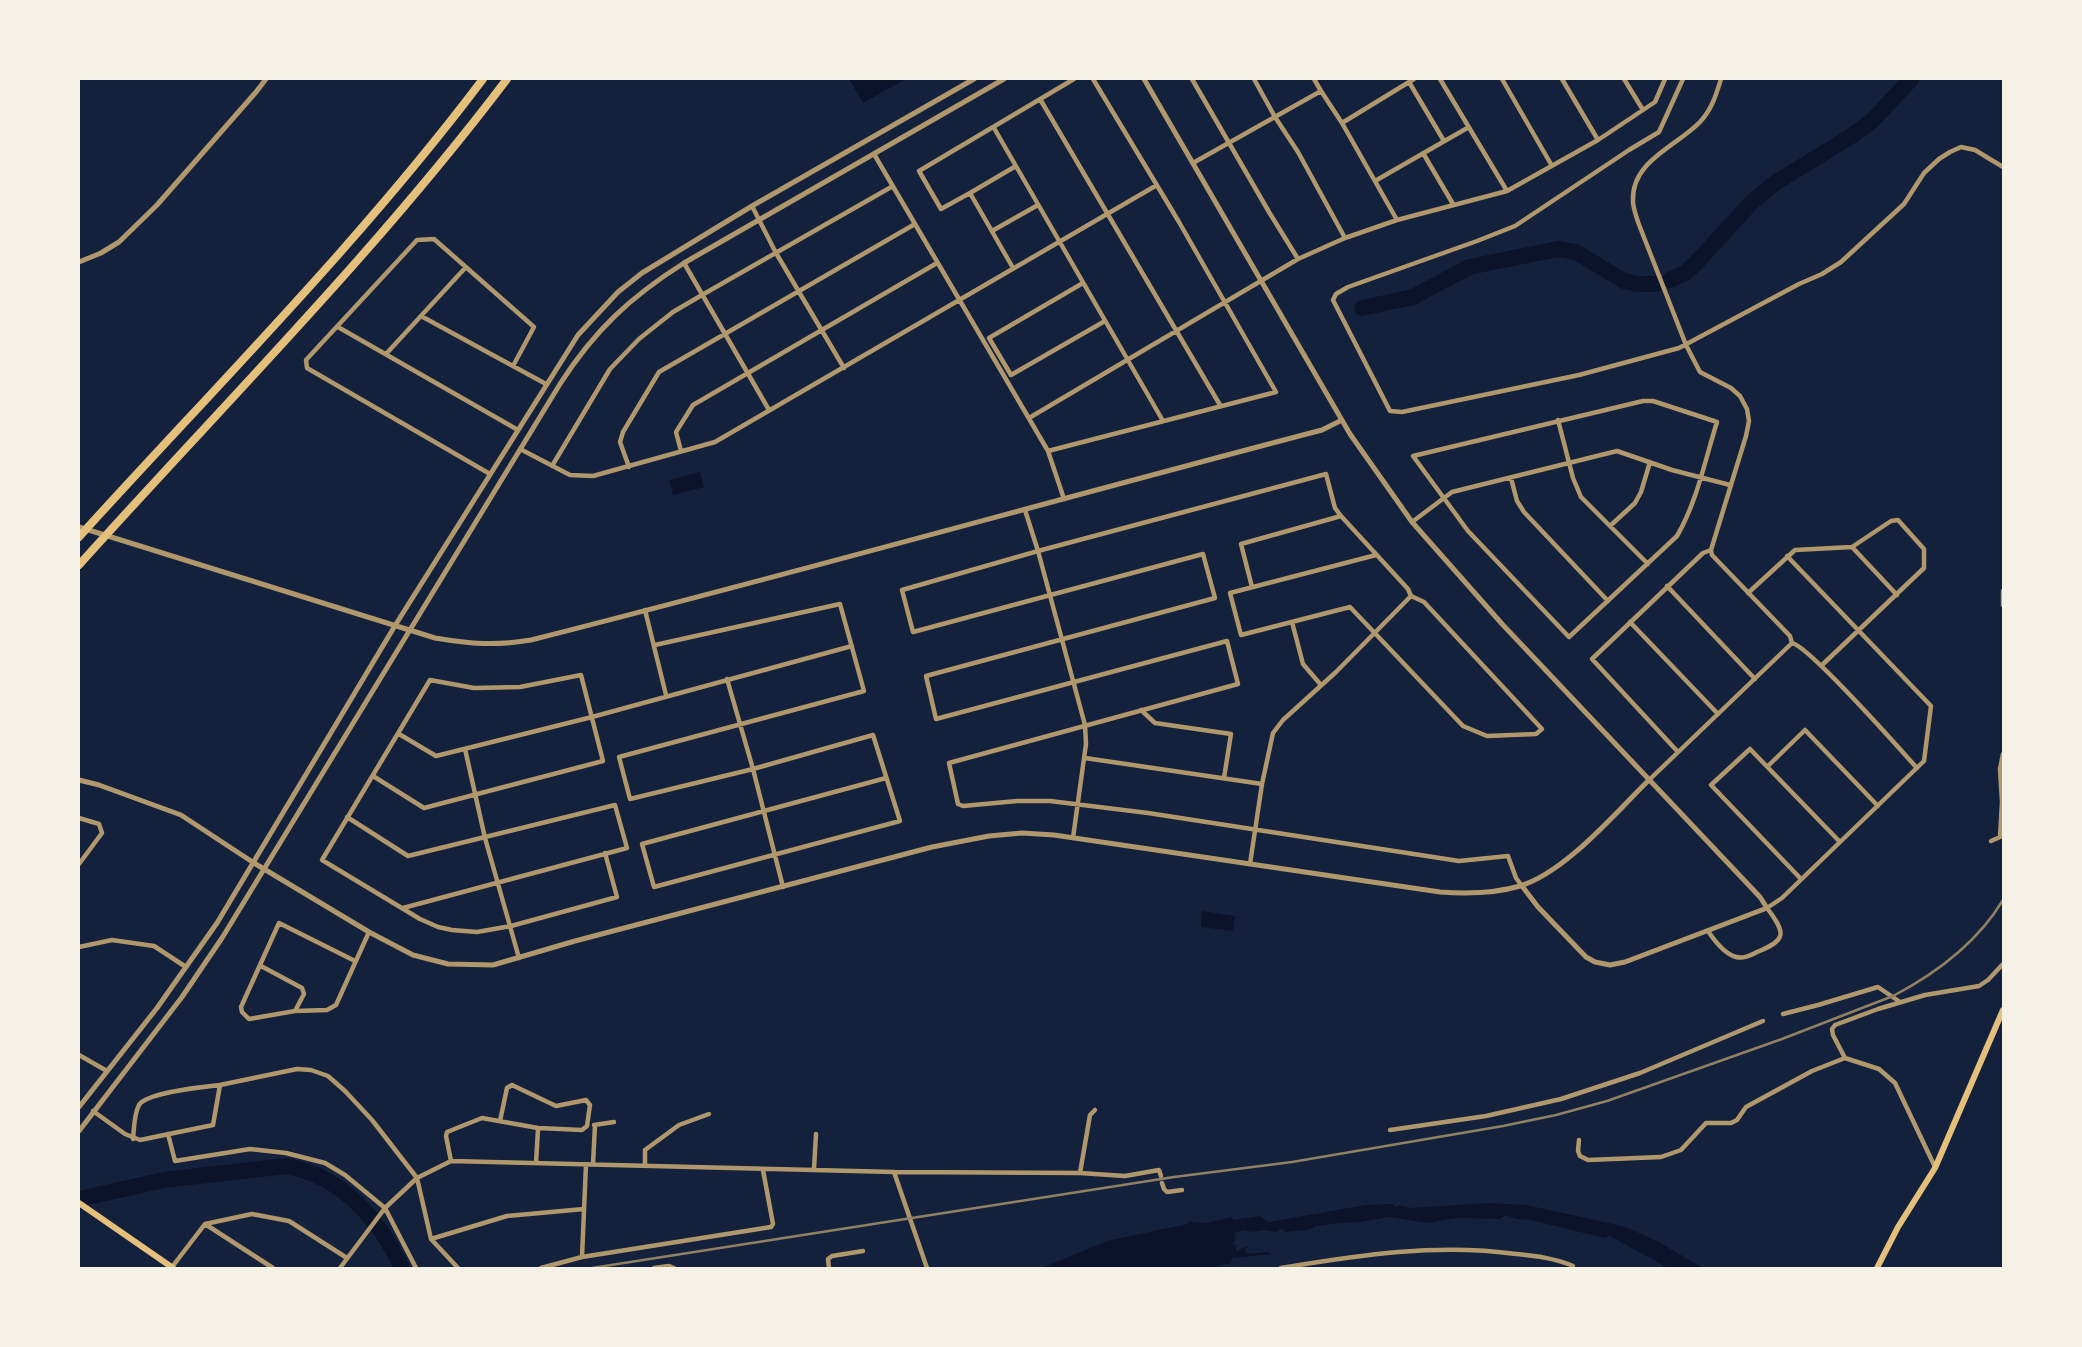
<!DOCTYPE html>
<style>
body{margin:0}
#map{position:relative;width:2082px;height:1347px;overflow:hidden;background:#14213d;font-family:Commissioner,sans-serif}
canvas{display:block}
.frame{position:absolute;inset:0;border:80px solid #f6f1e7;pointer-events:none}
</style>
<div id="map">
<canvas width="2082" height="1347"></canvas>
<div class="frame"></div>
</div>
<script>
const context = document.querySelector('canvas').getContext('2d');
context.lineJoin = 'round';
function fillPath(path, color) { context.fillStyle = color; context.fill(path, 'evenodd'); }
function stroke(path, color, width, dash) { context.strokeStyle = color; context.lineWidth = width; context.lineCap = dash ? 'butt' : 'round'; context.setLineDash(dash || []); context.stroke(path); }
fillPath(new Path2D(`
 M 849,79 L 906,79 L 863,103 Z
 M 700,472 L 704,487 L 673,495 L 669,480 Z
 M 1202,911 L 1235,916 L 1233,931 L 1201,927 Z
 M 1489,1203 L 1526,1205 L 1623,1226 L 1657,1241 L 1703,1268 L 1668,1268 L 1610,1236 L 1605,1238 L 1530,1220 L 1516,1219 L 1506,1215 L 1500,1219 L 1457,1218 L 1428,1223 L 1389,1217 L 1360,1222 L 1341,1223 L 1316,1226 C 1307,1233 1294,1229 1285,1233 L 1283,1229 L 1276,1232 L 1263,1230 L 1253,1232 L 1244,1230 L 1234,1233 L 1236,1240 L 1233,1244 L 1236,1245 L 1236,1251 L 1248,1246 L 1245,1251 L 1247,1254 L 1268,1252 L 1271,1254 L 1232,1258 L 1231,1263 L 1211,1268 L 1184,1267 L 1042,1268 L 1107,1241 L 1187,1224 L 1190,1221 C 1205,1226 1217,1220 1232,1217 L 1233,1220 L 1259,1216 L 1269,1222 L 1366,1205 L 1393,1204 L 1396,1207 L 1400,1205 L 1409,1208 Z
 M 383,1228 L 403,1263 L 406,1268 L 398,1268 L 378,1230 Z`), '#0b132b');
stroke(new Path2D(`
 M 1670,280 L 1685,273 L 1695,264 L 1751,203 L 1775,183 L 1853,135 L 1872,121 L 1911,79
 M 1362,308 L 1413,297 L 1469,267 L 1558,249 L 1576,252 L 1624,281 L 1637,284 L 1656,284
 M 79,1199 L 164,1180 L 286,1166 C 342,1176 379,1219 402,1268`), '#0b132b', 16);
stroke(new Path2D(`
 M 1192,79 L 1269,212 L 1298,259
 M 1440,79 L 1507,191
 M 1502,79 L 1552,166
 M 1562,79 L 1598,140
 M 1624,79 L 1643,110
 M 1683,79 L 1659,132 L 1629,150 L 1515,226 L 1477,241 L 1348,287 L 1336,294 L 1333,300 L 1390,411 L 1402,412 L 1579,375 L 1679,348 L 1799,284 L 1822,274 L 1841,262 L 1904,204 L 1924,173 L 1939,159 L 1950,152 L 1961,147 L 1975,150 L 2003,167
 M 1721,79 C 1716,95 1712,109 1700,122 C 1677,146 1631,161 1633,201 C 1633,208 1636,215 1638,222 L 1686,345 L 1700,372 L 1731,388 L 1740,396 L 1747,409 L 1749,421 L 1746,436 L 1711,550 L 1712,555 L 1790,636 L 1792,643 C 1810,647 1898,747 1917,768
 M 1409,82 L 1444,141
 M 1321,91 L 1342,123 L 1397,220
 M 1040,99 L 1220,405
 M 1342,123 L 1414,79
 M 994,128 L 1163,421
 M 1423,153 L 1453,204
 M 874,154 L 1048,451 L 1064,499
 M 1193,163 L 1321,91 L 1314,79
 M 1375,181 L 1469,127
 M 970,193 L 1016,166
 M 752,206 L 776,253 L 844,368
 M 992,231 L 1038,205
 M 1345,238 L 1397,220 L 1507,191 L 1598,140 L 1655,102 L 1665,79
 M 684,263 L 769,410
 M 1013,268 L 970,193 L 941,209 L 919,171 L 1074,79
 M 1083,283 L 989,338 L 1011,375 L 1105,321
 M 421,316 L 546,384
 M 338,327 L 518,430
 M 386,354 L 466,267
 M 1643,401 L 1653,401 L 1717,422 C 1705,460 1697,502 1677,536 L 1569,637 L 1468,531 L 1413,456 Z
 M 1029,418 L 1298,259 L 1345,238 L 1298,152 L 1275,117 L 1254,79
 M 1558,420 L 1573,478 L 1581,497 L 1648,564
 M 522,450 L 570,475 L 593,476 L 715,442 L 1157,185
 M 681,451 L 676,432 L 693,405 L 937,263
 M 1048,451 L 1276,392 L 1179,222 L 1093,79
 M 552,466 L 610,369 L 639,339 L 673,312 L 702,295 L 893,186
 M 629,467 L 620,442 L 623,432 L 659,372 L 915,224
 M 490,474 L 307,368 L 306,360 L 417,240 L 434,239 L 534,327 L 513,366
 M 1511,478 L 1517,501 L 1524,512 L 1608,601
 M 1025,510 L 1038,551 L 1085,725 L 1086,744 L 1073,838
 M 1412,522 L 1452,492 L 1617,451 L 1672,470 L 1730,485
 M 1610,526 L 1635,503 L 1641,492 L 1650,462
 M 1852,547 L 1897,595
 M 1376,555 L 1230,593 L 1241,635 L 1350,607 L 1463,726 L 1487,736 L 1536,734 L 1542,729 L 1424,602 L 1411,596 L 1408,589 L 1341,516 L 1335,508 L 1326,474 L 1038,551 L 902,590 L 913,632 L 1203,554 L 1215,598 L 926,676 L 936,719 L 1227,641 L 1238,684 L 949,763 L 958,804 L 963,806 L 1017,801 L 1050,801 L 1148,813 L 1459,861 L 1508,856 L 1516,878 L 1522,886
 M 1667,586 L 1755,679
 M 1252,587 L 1241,544 L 1341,516
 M 2003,591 L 2003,605
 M 1748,593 L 1795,550 L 1852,547 L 1891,521 L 1898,520 L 1924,549 L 1924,568 L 1821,666
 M 645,610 L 666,695
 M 1292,622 L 1303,664 L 1321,685
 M 1630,622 L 1718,714
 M 655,645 L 840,604 L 864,691 L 619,757 L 630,799 L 753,769 L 873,735 L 900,821 L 654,887 L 642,844 L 886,778
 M 727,679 L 753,769 L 783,887
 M 1141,710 L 1155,723 L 1231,734 L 1224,778
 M 399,734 L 436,756 L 592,717 L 852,646
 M 465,749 L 485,838 L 519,958
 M 1678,752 L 1592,659 L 1703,553 L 1711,550
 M 1085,758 L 1262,784
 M 1768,766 L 1805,730 L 1878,806
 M 373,776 L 424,808 L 603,761 L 581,675 L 520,687 L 474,688 L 430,680 L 322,860 L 420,919 L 438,927 L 452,930 L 477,932 L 511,926 L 617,897 L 605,853
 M 1649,780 L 1792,643
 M 347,817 L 408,856 L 615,805 L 627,848 L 403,908
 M 79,818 L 99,824 L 102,833 L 79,864
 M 1991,841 L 2000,837 L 2002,802 L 2000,769 L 2003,754
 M 1250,864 L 1262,784 L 1273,733 L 1283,720 L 1336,672 L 1411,596
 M 1801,879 L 1711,785 L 1750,749 L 1840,842
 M 1708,931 C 1714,940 1725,954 1736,957 C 1744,959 1751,955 1757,952 C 1787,940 1786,933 1767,908 L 1782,898 L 1924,761 L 1931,706 L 1787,556
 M 79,947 L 112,940 L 154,946 L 186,967
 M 355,961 L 279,923 L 241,1007 L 242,1012 L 249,1019 L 295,1011 L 327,1010 L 336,1005 L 369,932
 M 261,966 L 302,988 L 304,994 L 295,1011
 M 1783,1014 L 1818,1005 L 1878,987 L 1900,1002
 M 79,1055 L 107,1071
 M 93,1111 L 125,1134 L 140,1140 L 213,1125 L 220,1085 L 297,1069 L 311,1070 L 328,1076 L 345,1091 L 372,1120 L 417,1178 L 431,1239 L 458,1268
 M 594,1125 L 614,1122
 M 1390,1130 L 1486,1116 L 1561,1099 L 1640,1073 L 1763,1021
 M 168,1134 L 175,1161 L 250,1149 L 286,1153 L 325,1163 L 345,1175 L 385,1208 L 416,1268
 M 133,1139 C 134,1129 134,1114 139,1105 C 147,1092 204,1087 220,1085
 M 1579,1140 L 1578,1151 L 1580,1156 L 1588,1160 L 1661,1157 L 1681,1150 L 1706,1123 L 1731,1123 L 1737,1120 L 1746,1107 L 1812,1071 L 1845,1058
 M 451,1161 L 446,1136 L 447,1132 L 482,1118 L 538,1128 L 582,1130 L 587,1126 L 590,1105 L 586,1100 L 556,1106 L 512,1085 L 507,1088 L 500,1121
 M 536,1163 L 538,1129
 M 593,1164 L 595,1125
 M 645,1165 L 645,1150 L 679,1125 L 709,1114
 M 1935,1167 L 1895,1083 L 1879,1069 L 1845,1058 L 1833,1035 L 1832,1029 L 1835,1025 L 1878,1009 L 1925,995 L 1979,986 L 1988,980 L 2003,964
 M 814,1169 L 816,1134
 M 894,1172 L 927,1268
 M 1080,1173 L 1125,1176 L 1159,1170 L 1161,1176
 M 1162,1183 L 1164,1189 L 1167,1192 L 1182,1190
 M 205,1224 L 273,1268
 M 431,1239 L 507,1216 L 584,1209
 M 582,1257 L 771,1227 L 773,1224 L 763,1170
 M 172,1267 L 205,1224 L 252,1214 L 289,1221 L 347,1258
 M 340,1268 L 385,1208 L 417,1178 L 451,1161 L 894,1172 L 1080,1173 L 1090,1115 L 1095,1110
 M 541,1268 L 582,1257 L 586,1164
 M 654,1268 L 669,1266 L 674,1268
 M 829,1268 L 828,1259 L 832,1256 L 863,1251
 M 1281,1268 C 1359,1255 1437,1243 1516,1254 C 1535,1256 1555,1258 1573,1266 L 1571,1268`), '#b1986c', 4.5);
stroke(new Path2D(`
 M 1144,79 L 1350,434 L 1412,522 L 1503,625 L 1760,897 L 1767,908 L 1625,962 L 1610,965 L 1595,962 L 1586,957 L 1538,907 L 1522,886
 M 79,262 L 101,253 L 119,242 L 157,205 L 256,92 L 266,79
 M 79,527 L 435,638 C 471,644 495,646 531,640 C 796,573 1058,499 1322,430 L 1342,420
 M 79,780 L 99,785 L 181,815 L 254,863 L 369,932 L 413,955 L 448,964 L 493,965 L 575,941 L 932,847 L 989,836 L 1022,833 L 1054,835 L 1440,892 C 1467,894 1493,894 1520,886 C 1566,872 1615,813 1649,780
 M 79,1107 L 157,1008 L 217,923 L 396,624 L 578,335 L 618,292 L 642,273 L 752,206 L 974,79
 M 79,1131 L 182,997 L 222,938 L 560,384 C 594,331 630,297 684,263 L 1004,79`), '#b1986c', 5);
stroke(new Path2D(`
 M 79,1203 L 173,1268
 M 1877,1268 L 1898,1227 L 1935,1168 L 2003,1010`), '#e5c07b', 6);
stroke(new Path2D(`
 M 79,537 C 215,387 361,241 483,79
 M 79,565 C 223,405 377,251 507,79`), '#e5c07b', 8);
stroke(new Path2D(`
 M 592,1268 L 1174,1177 L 1292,1162 L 1503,1126 L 1556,1115 L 1607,1101 L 1782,1039 L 1893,996 C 1937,973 1977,943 2003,900`), '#918062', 2.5);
</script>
